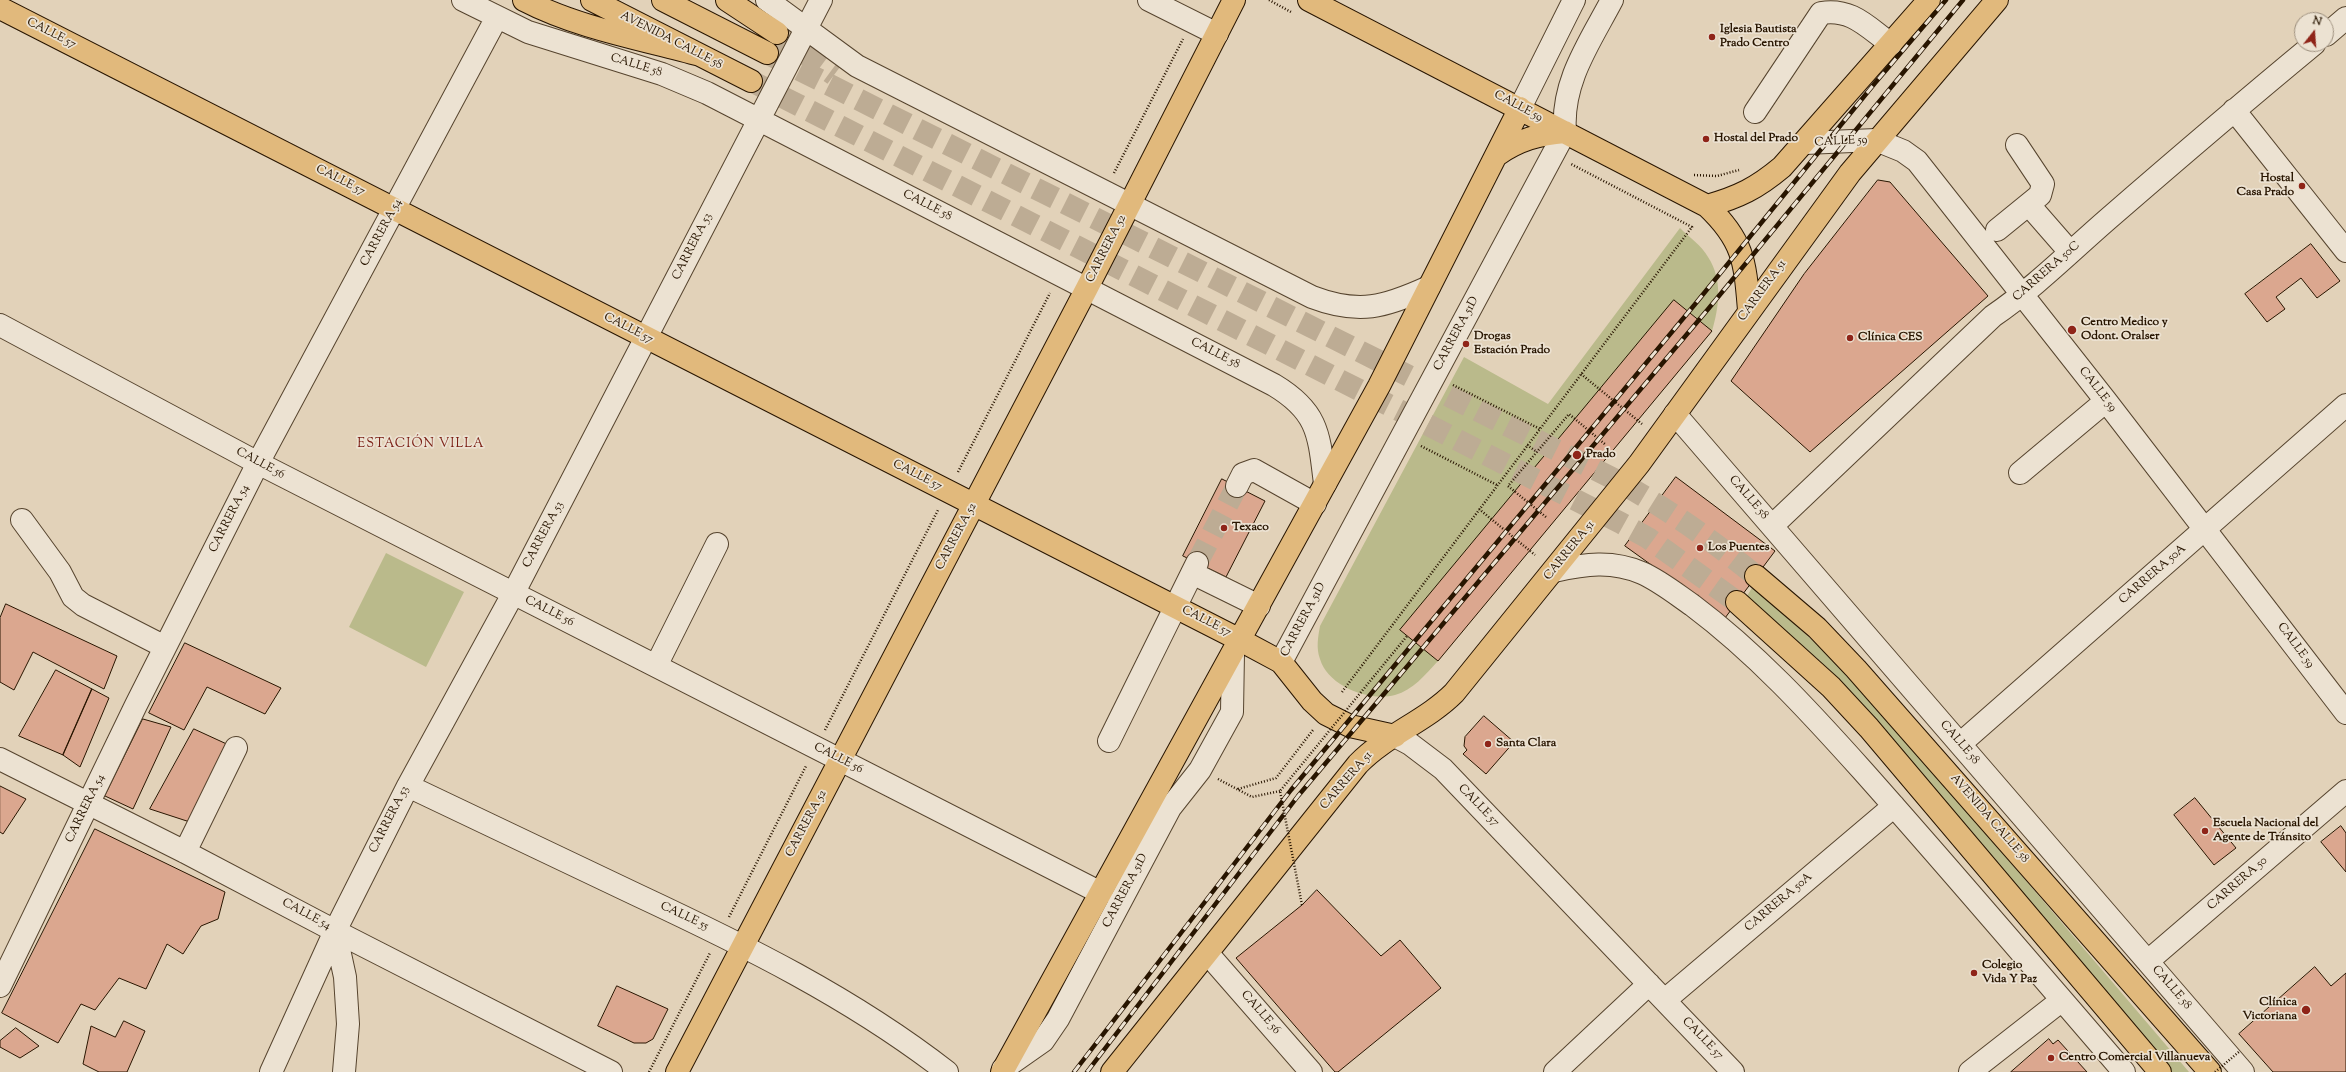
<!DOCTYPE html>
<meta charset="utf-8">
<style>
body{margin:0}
#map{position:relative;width:2346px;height:1072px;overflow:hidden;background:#e2d2b9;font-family:"Sorts Mill Goudy",serif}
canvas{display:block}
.north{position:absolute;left:2294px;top:12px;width:40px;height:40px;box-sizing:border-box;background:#ece2d2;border:1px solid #9e907e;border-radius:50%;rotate:17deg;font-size:11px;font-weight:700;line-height:16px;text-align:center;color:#281500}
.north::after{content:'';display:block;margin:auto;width:14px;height:18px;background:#8f2418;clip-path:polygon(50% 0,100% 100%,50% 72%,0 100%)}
</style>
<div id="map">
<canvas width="2346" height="1072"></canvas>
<div class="north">N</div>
</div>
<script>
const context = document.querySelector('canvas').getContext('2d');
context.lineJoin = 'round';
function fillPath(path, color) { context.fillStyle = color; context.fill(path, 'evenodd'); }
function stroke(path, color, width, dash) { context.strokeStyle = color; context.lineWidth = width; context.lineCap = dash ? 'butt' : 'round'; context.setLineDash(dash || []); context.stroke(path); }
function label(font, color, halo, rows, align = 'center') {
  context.font = font + ' "Sorts Mill Goudy",serif'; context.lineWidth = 3.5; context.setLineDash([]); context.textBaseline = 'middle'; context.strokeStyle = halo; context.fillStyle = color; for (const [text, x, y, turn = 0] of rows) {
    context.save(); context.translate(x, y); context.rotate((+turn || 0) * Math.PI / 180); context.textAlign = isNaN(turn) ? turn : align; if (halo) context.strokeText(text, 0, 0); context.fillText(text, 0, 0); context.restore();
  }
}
fillPath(new Path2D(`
 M 1680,228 C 1689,237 1702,246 1708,257 C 1723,280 1719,307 1712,331 L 1438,661 C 1425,675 1413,690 1395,695 C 1369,702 1328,686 1320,659 C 1316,648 1318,637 1320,626 L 1464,357 L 1548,404 Z
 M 386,553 L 464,592 L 426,667 L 349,627 Z
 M 1753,586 L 1837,663 L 1872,700 L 2189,1072 L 2171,1072 L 1865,709 L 1830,670 L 1747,596 Z`), '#baba8b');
const building = new Path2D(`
 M 1878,180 L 1890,182 L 1988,296 L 1810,452 L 1731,381 L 1804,274 Z
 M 2311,244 L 2340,281 L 2317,298 L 2301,278 L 2276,297 L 2285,309 L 2267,322 L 2245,294 Z
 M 1674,300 L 1712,331 L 1438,661 L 1400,630 Z
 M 1676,477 L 1775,551 L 1725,618 L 1625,546 Z
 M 1222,479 L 1265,501 L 1226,577 L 1183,556 Z
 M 6,604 L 117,656 L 104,689 L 33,652 L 14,690 L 0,682 L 0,618 Z
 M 185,643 L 281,688 L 265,714 L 207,687 L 184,730 L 149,713 Z
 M 56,670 L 92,689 L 63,755 L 19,736 Z
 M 92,689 L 109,698 L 80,767 L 63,755 Z
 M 1484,716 L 1514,742 L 1486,774 L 1463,754 L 1467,750 L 1464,746 L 1465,737 Z
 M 143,719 L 171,727 L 133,809 L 105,796 Z
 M 194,729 L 231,746 L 196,824 L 150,809 Z
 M 0,786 L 26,799 L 3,834 L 0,832 Z
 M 2195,798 L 2236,848 L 2214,865 L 2174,815 Z
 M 2341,826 L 2346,833 L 2346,872 L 2321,842 Z
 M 95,829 L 225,892 L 218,919 L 201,926 L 183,954 L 167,944 L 146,989 L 119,978 L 95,1010 L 81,1004 L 58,1043 L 2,1013 Z
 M 1317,890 L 1381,956 L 1400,940 L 1441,988 L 1338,1072 L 1335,1072 L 1236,958 L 1302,905 Z
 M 2315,967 L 2331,986 L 2346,973 L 2346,1072 L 2273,1072 L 2239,1034 Z
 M 617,986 L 668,1009 L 653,1039 L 646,1043 L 634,1043 L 598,1026 Z
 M 124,1021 L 145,1031 L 127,1072 L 99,1072 L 83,1064 L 91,1026 L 115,1037 Z
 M 16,1028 L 39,1046 L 20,1058 L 0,1047 L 0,1041 Z
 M 2049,1039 L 2053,1044 L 2058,1040 L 2087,1072 L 2011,1072 Z`);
fillPath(building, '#dba78f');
stroke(building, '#281500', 1);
stroke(new Path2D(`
 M 1197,563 L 1237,486`), '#bdac94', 22, [22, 11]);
stroke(new Path2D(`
 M 777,33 L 834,75
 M 770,55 L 1614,479 C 1665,507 1712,540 1756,576
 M 751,81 L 1621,523 L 1648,538 L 1737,602`), '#bdac94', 22, [22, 11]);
const minor = new Path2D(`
 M 463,0 L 528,32 L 662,74 L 707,93 L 1274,385 C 1319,412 1319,435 1325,484
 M 767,0 L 857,66 L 1312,297 C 1359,315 1385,307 1429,287
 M 1149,0 L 1217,34
 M 2326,35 L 2346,18
 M 1520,108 L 1574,0
 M 2234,110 L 2346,251
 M 1755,112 L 1821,13 C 1852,8 1867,27 1891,44
 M 1805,143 L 1876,140 L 1903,151 L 1917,161 L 2106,401 L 2346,713
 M 2029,205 L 2070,252
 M 1997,230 L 2040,195 L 2043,184 L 2017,145
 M 0,325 L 258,463 L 1101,893
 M 1675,414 L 2243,1072
 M 2020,473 L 2106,401
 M 1237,486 L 1243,474 L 1254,470 L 1315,504
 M 22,520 L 60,572 L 73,597 L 83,605 L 165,647
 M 1772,526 L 1993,316 C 2034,288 2070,252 2108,219 C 2176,160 2245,101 2314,44
 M 1554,571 C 1585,564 1612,560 1642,573 C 1660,581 1676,594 1692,605 C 1756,653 1809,711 1862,770 C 1951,870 2037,971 2124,1072
 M 1192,573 L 1259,606
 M 1281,662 L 1565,132 C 1561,82 1590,42 1612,0
 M 656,666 L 717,544
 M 1395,736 L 1410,744 L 1443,769 L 1733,1072
 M 1109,741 L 1197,563
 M 1960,744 L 2346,405
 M 0,759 L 185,852 L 335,931 L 611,1072
 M 408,786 C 483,822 559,858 635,894 C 744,945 852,998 947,1072
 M 185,852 L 236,748
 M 335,931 L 345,977 L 348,1024 L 344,1072
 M 1208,954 L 1311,1072
 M 2148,961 L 2346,791
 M 0,986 L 136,705 L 258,463 L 497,17
 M 1665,1000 L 1894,806
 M 1003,1069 L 1043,1041 L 1058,1019 L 1170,808 L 1200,770 L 1232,712 L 1233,653
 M 271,1072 L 335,931 L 408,786 L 513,594 L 821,0
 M 1555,1072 L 1649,984
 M 1970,1072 L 2062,1000`);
const major = new Path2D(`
 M 524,0 C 578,28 642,39 700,55
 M 592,0 L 751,81
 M 663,0 L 767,53
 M 727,0 L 777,33
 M 1309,0 L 1707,206 C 1744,241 1745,262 1749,310
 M 0,8 L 1240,640 L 1281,662 L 1312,701 L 1326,714 L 1350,726 L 1395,736
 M 1497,155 C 1518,140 1539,134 1565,132
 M 1707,206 C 1739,197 1757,188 1782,167 L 1929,0
 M 1756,576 L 1817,628 L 1856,669 L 2210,1072
 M 1737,602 L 1831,687 L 1869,728 L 2160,1072
 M 677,1072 L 1087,288 L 1234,0
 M 1002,1072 L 1379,386 L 1520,108
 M 1112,1072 L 1358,764 C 1386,735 1426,721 1454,693 L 1639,464 L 1850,173 L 1997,0`);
stroke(minor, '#56442e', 24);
stroke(major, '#281500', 24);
stroke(new Path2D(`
 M 1269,0 L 1291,12
 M 1114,173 L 1183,39
 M 1694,175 L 1717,176 L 1739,170
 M 1581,374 L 1642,424
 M 1453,385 L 1540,429
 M 1527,445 L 1537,452
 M 1421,446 L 1497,485
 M 958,472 L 1050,293
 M 1479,509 L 1535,555
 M 1546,517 L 1508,486 L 1569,414 L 1606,445
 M 1342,692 L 1692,227 L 1571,164
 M 825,730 L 938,510
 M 1218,779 L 1252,797 L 1280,791
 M 1238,789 L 1276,778 L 1313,730
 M 729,917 L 806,766
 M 649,1072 L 710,953`), '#281500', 2.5, [1, 2]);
stroke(minor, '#ece2d2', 22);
stroke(major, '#e1b97c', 22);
const rail = new Path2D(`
 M 1074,1072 L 1291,790 L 1696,303 L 1875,83 L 1946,0
 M 1087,1072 L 1298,796 L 1709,308 L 1963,0`);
stroke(rail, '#281500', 4.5);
stroke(rail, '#ece2d2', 3, [9]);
stroke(new Path2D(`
 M 1302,905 L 1280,791 L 1407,636
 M 2215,1072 L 2240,1051`), '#281500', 2.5, [1, 2]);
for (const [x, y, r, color] of [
 [1712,37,4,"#8f2418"],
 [1706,139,4,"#8f2418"],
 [2302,186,4,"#8f2418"],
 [2072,330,5,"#8f2418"],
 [1850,338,4,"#8f2418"],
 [1466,344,4,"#8f2418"],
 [1577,455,5,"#8f2418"],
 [1224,528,4,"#8f2418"],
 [1700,548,4,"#8f2418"],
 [1488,744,4,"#8f2418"],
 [2205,831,4,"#8f2418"],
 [1974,973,4,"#8f2418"],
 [2306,1010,5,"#8f2418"],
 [2051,1058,4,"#8f2418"]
]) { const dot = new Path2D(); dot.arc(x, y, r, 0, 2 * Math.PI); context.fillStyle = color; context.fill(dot); stroke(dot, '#ece2d2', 1.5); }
label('bold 12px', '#281500', '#ece2d2', [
 ["Iglesia Bautista",1720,30],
 ["Prado Centro",1720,44],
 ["Hostal del Prado",1714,139],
 ["Hostal",2294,179,"right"],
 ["Casa Prado",2294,193,"right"],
 ["Centro Medico y",2081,323],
 ["Odont. Oralser",2081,337],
 ["Drogas",1474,337],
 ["Estación Prado",1474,351],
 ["Clínica CES",1858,338],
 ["Prado",1586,455],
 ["Texaco",1232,528],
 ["Los Puentes",1708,548],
 ["Santa Clara",1496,744],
 ["Escuela Nacional del",2213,824],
 ["Agente de Tránsito",2213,838],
 ["Colegio",1982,966],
 ["Vida Y Paz",1982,980],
 ["Clínica",2297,1003,"right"],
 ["Victoriana",2297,1017,"right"],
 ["Centro Comercial Villanueva",2059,1058]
], 'left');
label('12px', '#281500', '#ece2d2', [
 ["CALLE 57",51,34,27],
 ["AVENIDA CALLE 58",671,41,27],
 ["CALLE 58",636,66,17],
 ["CALLE 59",1518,107,28],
 ["CALLE 59",1841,142,-3],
 ["CALLE 57",340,181,27],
 ["CALLE 58",927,206,27],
 ["CARRERA 54",382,233,-62],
 ["CARRERA 53",693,247,-63],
 ["CARRERA 52",1107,249,-63],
 ["CARRERA 50C",2047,272,-41],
 ["CARRERA 51",1763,291,-54],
 ["CALLE 57",628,329,27],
 ["CARRERA 51D",1457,334,-62],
 ["CALLE 58",1215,354,27],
 ["CALLE 59",2097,390,52],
 ["CALLE 56",260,464,28],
 ["CALLE 57",917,476,27],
 ["CALLE 58",1748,498,49],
 ["CARRERA 54",230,519,-63],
 ["CARRERA 53",544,535,-62],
 ["CARRERA 52",957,537,-62],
 ["CARRERA 51",1570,551,-51],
 ["CARRERA 50A",2153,575,-41],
 ["CALLE 56",549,612,27],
 ["CARRERA 51D",1304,620,-62],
 ["CALLE 57",1206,622,27],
 ["CALLE 59",2295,646,53],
 ["CALLE 58",1959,743,49],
 ["CALLE 56",838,759,27],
 ["CARRERA 51",1347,781,-49],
 ["CALLE 57",1478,806,46],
 ["CARRERA 54",86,809,-64],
 ["AVENIDA CALLE 58",1989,819,49],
 ["CARRERA 53",390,820,-63],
 ["CARRERA 52",807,824,-62],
 ["CARRERA 50",2238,884,-41],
 ["CARRERA 51D",1126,891,-62],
 ["CARRERA 50A",1779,903,-40],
 ["CALLE 54",306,915,28],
 ["CALLE 55",684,917,25],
 ["CALLE 58",2171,988,49],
 ["CALLE 56",1260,1013,49],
 ["CALLE 57",1702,1039,46]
]);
context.letterSpacing = '1px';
label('13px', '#7a1f14', '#ece2d2', [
 ["ESTACIÓN VILLA",421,445]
]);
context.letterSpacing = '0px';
</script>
